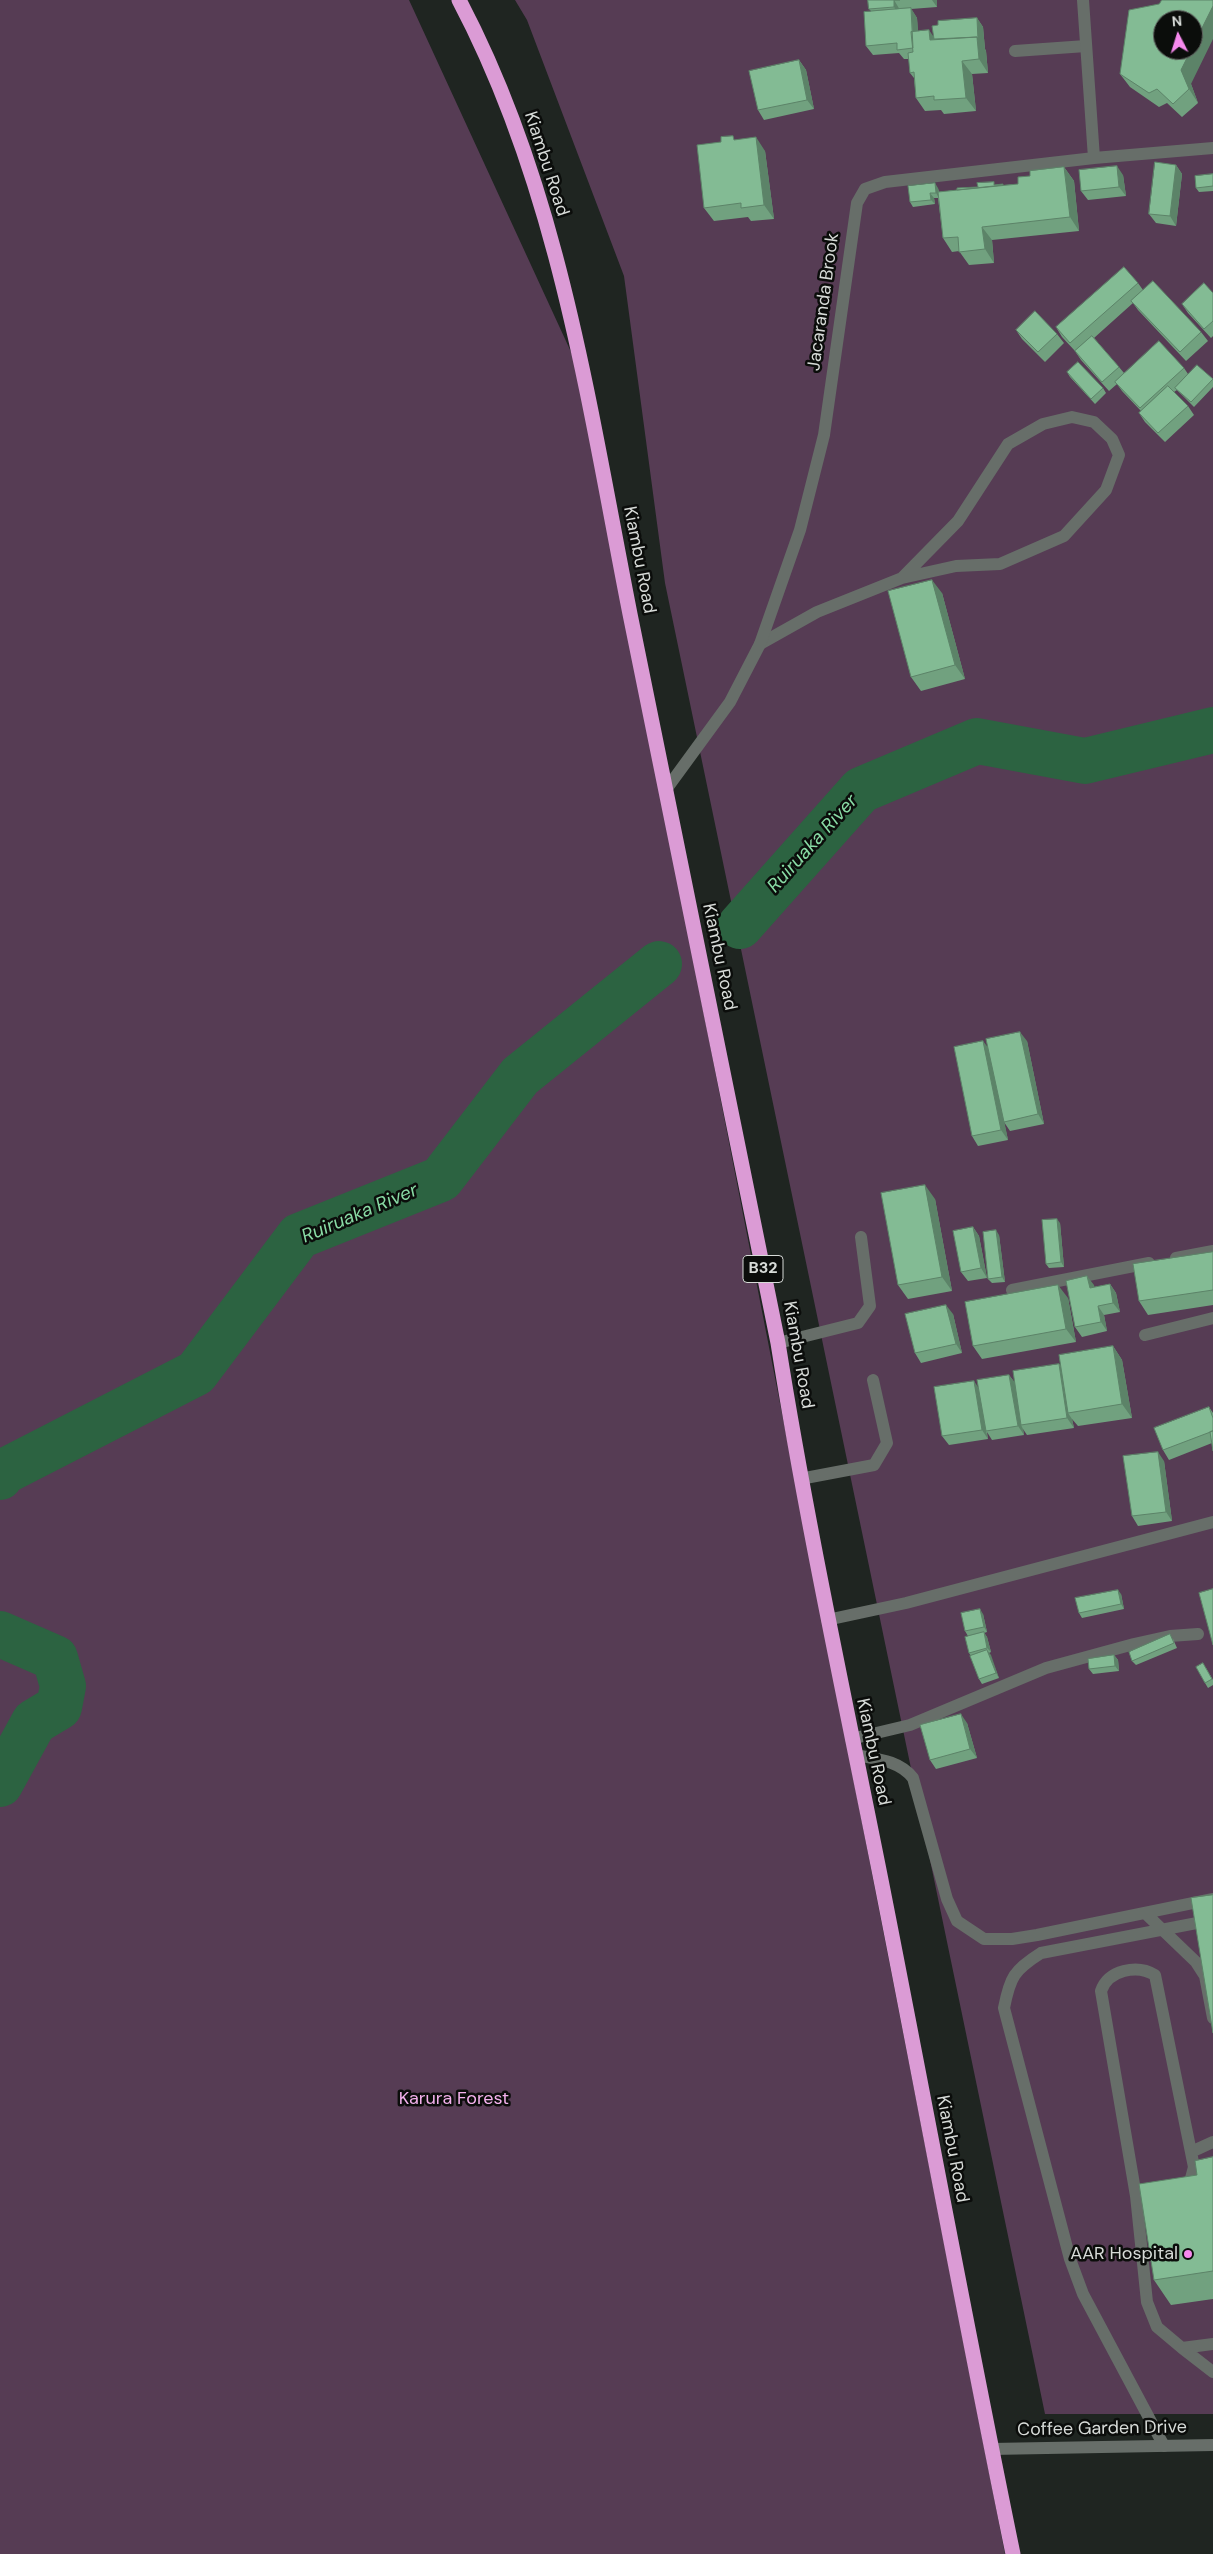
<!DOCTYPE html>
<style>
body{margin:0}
#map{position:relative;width:1213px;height:2554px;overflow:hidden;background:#1f2521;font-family:"DM Sans",sans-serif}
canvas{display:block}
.north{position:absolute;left:1153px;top:10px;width:50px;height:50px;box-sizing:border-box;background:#0b0d0b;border:1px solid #5d5f5d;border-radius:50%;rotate:355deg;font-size:14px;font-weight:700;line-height:20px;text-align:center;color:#d7dbd8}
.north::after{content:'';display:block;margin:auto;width:18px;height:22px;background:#f689ed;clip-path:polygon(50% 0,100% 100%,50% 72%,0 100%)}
</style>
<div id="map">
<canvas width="1213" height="2554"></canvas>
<div class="north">N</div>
</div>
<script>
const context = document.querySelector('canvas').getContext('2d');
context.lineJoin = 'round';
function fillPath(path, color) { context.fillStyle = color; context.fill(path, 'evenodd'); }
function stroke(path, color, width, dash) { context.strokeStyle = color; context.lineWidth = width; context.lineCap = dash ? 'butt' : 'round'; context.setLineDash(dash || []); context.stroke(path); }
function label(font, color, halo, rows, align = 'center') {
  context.font = font + ' "DM Sans",sans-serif'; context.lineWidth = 5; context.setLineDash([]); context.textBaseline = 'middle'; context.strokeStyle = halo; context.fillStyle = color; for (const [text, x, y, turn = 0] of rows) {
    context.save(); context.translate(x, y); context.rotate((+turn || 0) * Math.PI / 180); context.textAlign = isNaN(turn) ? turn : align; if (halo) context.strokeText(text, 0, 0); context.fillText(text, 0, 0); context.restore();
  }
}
fillPath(new Path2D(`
 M 0,0 L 409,0 L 577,365 L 1005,2554 L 0,2554 Z
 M 515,0 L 1213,0 L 1213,2414 L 1045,2414 L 665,583 L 624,276 L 527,20 ZM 1163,20 L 1193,20 L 1193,50 L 1163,50 Z`), '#563c54');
stroke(new Path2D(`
 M 740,926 L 861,790 L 977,741 L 1085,761 L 1213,730
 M 0,1477 L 3,1472 L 196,1373 L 299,1236 L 441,1179 L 520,1076 L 659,964
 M 0,1634 L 55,1658 L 63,1686 L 59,1707 L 34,1722 L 0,1784`), '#2c6341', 46);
stroke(new Path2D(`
 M 1015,51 L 1086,46
 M 760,644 L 817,612 L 902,578 L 958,521 L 1008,444 L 1043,424 L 1072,417 L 1094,422 L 1112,439 L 1119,455 L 1106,490 L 1064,536 L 1000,564 L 956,566 L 902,578
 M 1176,1258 L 1213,1251
 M 1012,1290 L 1149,1263
 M 1145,1335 L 1213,1318
 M 778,1343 L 858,1323 L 870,1306 L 861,1237
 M 800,1479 L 874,1465 L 887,1443 L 873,1380
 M 827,1620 L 906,1603 L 1213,1522
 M 851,1739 L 910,1725 L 1046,1668 L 1134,1644 L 1170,1636 L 1198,1634
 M 855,1755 C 876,1759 899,1760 913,1778 L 947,1899 L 957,1921 L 984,1939 L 1012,1939 L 1037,1935 L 1213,1899
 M 1145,1913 L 1196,1962 L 1205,1976 L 1213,2018
 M 1191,2152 L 1213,2142
 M 1183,2186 L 1190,2182 L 1194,2167 L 1155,1975 C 1137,1964 1108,1970 1101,1991 L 1136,2196 L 1147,2302 L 1157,2327 L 1182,2348 L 1213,2344
 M 1136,2196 L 1156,2192
 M 1182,2348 L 1213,2372
 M 1164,2446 L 1083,2294 L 1070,2259 L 1004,2008 C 1010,1977 1014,1970 1041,1953 L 1213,1920`), '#676e69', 12);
stroke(new Path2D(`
 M 1094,158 L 1213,148
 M 665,791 L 730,702 L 760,644 L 800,530 L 824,435 L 857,203 L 865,189 L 885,182 L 1094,158 L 1083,0
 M 991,2449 L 1213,2445`), '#676e69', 12);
stroke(new Path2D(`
 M 459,0 C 559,189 589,406 630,614 C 679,857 729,1100 778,1343 C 807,1525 846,1704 882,1885 C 926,2108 967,2331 1013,2554`), '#db9bd5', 15);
fillPath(new Path2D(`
 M 868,0 L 937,0 L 937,7 L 911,9 L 917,18 L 918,32 L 933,37 L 938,25 L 977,18 L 983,27 L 985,49 L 986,51 L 988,73 L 972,74 L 976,111 L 944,114 L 941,110 L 925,111 L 916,98 L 914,78 L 910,73 L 909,59 L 904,59 L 899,53 L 873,55 L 866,46 L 871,11 L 869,9 Z
 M 799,60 L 806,70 L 814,109 L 764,120 L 758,110 Z
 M 1120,74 L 1191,84 L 1198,103 L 1182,117 L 1167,103 L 1159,107 L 1130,87 Z
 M 736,140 L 765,151 L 774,219 L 751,221 L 748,217 L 714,221 L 704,208 Z
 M 1176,165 L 1182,174 L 1176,226 L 1156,223 L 1149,214 Z
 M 1064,167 L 1074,181 L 1079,231 L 992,240 L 994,263 L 969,265 L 959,251 L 952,252 L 943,238 L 938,198 L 934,198 L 935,204 L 913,207 L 910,202 L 938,188 L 939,192 L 996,185 L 1004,185 L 1018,184 L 1030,176 Z
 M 1213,174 L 1213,191 L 1199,192 L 1196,188 Z
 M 1123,175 L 1126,196 L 1088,200 L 1081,191 Z
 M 1138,283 L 1143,290 L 1201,332 L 1208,341 L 1186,361 L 1138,310 L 1133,303 L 1094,338 L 1119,367 L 1124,373 L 1184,368 L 1188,374 L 1213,380 L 1213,387 L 1194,407 L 1177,390 L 1174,392 L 1188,406 L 1194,415 L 1165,442 L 1145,422 L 1139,413 L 1141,411 L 1122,391 L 1117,384 L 1109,391 L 1081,360 L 1075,351 L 1062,337 L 1056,327 Z
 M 1213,293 L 1213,336 L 1211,338 L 1188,313 L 1182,304 Z
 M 1016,330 L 1057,334 L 1064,343 L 1045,362 L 1022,339 Z
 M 1067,372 L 1103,388 L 1106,393 L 1095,404 L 1070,377 Z
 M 942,593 L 965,679 L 921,691 L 911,677 Z
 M 1027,1041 L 1044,1124 L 1010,1131 L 1004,1122 L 1008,1140 L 978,1146 L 972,1136 L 988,1048 Z
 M 935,1199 L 952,1291 L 908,1299 L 898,1285 Z
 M 1060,1223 L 1064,1267 L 1049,1268 L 1046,1264 Z
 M 973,1227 L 979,1236 L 987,1278 L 968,1281 L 961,1272 Z
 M 999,1235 L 1005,1282 L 992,1283 L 988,1279 Z
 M 1213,1252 L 1213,1305 L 1148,1315 L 1139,1301 Z
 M 1087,1276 L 1094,1287 L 1110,1284 L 1116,1293 L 1120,1312 L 1104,1315 L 1107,1331 L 1082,1337 L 1075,1327 Z
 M 1068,1298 L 1076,1342 L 982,1359 L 973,1346 Z
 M 953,1314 L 962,1353 L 921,1363 L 915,1353 Z
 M 1113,1346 L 1122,1360 L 1132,1418 L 1078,1426 L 1072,1419 L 1074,1428 L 1027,1435 L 1023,1429 L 1024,1435 L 992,1440 L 987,1432 L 988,1439 L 949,1445 L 942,1436 L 978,1387 L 1009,1375 L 1015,1383 L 1059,1364 L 1061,1366 Z
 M 1209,1407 L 1213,1413 L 1213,1451 L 1212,1443 L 1169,1460 L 1163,1450 Z
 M 1164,1461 L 1172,1521 L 1138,1526 L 1132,1516 Z
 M 1121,1594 L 1124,1609 L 1082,1618 L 1079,1613 Z
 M 983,1614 L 987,1632 L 984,1633 L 987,1637 L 991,1652 L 989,1653 L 999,1678 L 982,1684 L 979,1679 L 971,1656 L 969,1653 L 968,1636 L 965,1631 Z
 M 1173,1639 L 1177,1648 L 1136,1665 L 1132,1661 Z
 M 1114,1655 L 1118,1660 L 1119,1671 L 1093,1674 L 1089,1669 Z
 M 1206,1668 L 1213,1680 L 1213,1685 L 1208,1688 L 1205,1683 Z
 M 967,1723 L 977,1758 L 936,1769 L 930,1760 Z
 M 1213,2157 L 1213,2299 L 1171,2305 L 1154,2280 L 1197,2175 Z`), '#71a17f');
fillPath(new Path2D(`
 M 894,0 L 900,10 L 900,17 L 894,7 Z
 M 932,0 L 937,0 L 937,7 Z
 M 1213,6 L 1213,39 L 1191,84 L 1198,103 L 1189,89 L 1181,70 L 1191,50 L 1193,50 L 1193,46 Z
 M 911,8 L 917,18 L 920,58 L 914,48 Z
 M 977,18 L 983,27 L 985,49 L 986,51 L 988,73 L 979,59 L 977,37 Z
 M 929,30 L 938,43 L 930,40 Z
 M 799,60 L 806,70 L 814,109 L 807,100 Z
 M 962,61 L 972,74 L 976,111 L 966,98 Z
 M 756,137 L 765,151 L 774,219 L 764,205 Z
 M 1176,165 L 1182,174 L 1176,226 L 1170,216 Z
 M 1117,166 L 1123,175 L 1126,196 L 1119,187 Z
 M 1064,167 L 1074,181 L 1079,231 L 1070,217 Z
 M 935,183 L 938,188 L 939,198 L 936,193 Z
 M 930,193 L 934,198 L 935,204 L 931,200 Z
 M 982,227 L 992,240 L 994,263 L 985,249 Z
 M 932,580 L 942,593 L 965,679 L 955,665 Z
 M 1020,1032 L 1027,1041 L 1044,1124 L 1038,1114 Z
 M 983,1041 L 990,1050 L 1008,1140 L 1001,1130 Z
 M 925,1185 L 935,1199 L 952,1291 L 942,1277 Z
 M 1057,1219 L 1060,1223 L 1064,1267 L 1061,1262 Z
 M 973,1227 L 979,1236 L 987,1278 L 981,1268 Z
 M 996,1230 L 999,1235 L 1005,1282 L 1002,1277 Z
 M 1087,1276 L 1094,1285 L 1097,1297 L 1090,1288 Z
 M 1110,1284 L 1116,1293 L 1120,1312 L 1113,1303 Z
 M 1058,1285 L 1068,1298 L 1076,1342 L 1066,1329 Z
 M 946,1305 L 953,1314 L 962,1353 L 956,1344 Z
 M 1098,1306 L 1104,1315 L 1107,1331 L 1101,1322 Z
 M 1113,1346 L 1122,1360 L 1132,1418 L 1122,1404 Z
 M 1059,1364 L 1066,1374 L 1068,1413 L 1072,1419 L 1074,1428 L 1067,1418 Z
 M 1009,1375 L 1016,1384 L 1021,1425 L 1023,1429 L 1024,1435 L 1018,1426 Z
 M 974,1381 L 980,1390 L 986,1431 L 988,1439 L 982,1430 Z
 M 1158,1452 L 1164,1461 L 1172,1521 L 1166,1512 Z
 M 1118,1590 L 1121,1594 L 1124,1609 L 1121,1604 Z
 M 980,1609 L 983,1614 L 987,1632 L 984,1627 Z
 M 984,1632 L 987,1637 L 991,1652 L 987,1648 Z
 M 987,1650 L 991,1655 L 999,1678 L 996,1673 Z
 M 1114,1655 L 1118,1660 L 1119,1671 L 1115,1666 Z
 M 961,1714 L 967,1723 L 977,1758 L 970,1749 Z`), '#5c8368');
const building = new Path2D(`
 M 868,0 L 900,0 L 894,0 L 894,7 L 869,9 Z
 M 1162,0 L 1213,0 L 1213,6 L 1193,46 L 1193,20 L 1163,20 L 1163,50 L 1191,50 L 1181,70 L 1189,89 L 1173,104 L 1157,89 L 1149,93 L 1120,74 L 1129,10 L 1159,4 Z
 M 911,8 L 913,48 L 897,50 L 897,43 L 866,46 L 864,12 Z
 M 977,18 L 978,40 L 977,37 L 934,39 L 932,26 L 938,25 L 938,21 Z
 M 929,30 L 930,40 L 977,37 L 979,59 L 962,61 L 966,98 L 934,100 L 934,96 L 916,98 L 914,72 L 910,73 L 908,53 L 913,52 L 911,32 Z
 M 799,60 L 807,100 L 758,110 L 749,71 Z
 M 733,136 L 734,140 L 756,137 L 764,205 L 741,208 L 741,203 L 704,208 L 697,145 L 721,142 L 721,137 Z
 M 1155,162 L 1176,165 L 1170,216 L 1149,214 Z
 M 1117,166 L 1119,187 L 1081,191 L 1079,170 Z
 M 1064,167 L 1070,217 L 982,227 L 985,249 L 959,252 L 958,237 L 943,238 L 938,192 L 1018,184 L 1018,177 L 1030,176 L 1030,171 Z
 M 1213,174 L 1213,186 L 1196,188 L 1195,176 Z
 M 994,182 L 994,185 L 1003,184 L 1003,185 L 957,190 L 957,188 L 978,187 L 977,183 Z
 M 935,183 L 936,193 L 930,193 L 931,200 L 910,202 L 908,186 Z
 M 1124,267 L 1138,283 L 1070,343 L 1056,327 Z
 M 1153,281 L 1201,332 L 1180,352 L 1131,301 Z
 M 1204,283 L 1213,293 L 1213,321 L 1204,329 L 1182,304 Z
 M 1035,311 L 1057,334 L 1038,352 L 1016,330 Z
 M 1092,336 L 1119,367 L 1102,382 L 1075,351 Z
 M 1159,341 L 1184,368 L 1140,408 L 1115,382 Z
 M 1078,362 L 1103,388 L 1091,399 L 1067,372 Z
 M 1197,365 L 1213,379 L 1191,402 L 1175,388 Z
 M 1168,386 L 1188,406 L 1158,433 L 1139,413 Z
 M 932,580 L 955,665 L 911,677 L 888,591 Z
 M 1020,1032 L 1038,1114 L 1004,1122 L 986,1039 Z
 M 983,1041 L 1001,1130 L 972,1136 L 954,1047 Z
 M 925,1185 L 942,1277 L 898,1285 L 881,1193 Z
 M 1057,1219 L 1061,1262 L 1046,1264 L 1042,1220 Z
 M 973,1227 L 981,1268 L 961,1272 L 953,1231 Z
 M 996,1230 L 1002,1277 L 988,1279 L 983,1232 Z
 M 1213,1252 L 1213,1290 L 1139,1301 L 1133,1264 Z
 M 1087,1276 L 1090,1288 L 1110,1284 L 1113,1303 L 1098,1306 L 1101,1322 L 1075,1327 L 1066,1281 Z
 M 1058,1285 L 1066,1329 L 973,1346 L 965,1302 Z
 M 946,1305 L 956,1344 L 915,1353 L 905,1314 Z
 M 1113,1346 L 1122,1404 L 1068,1413 L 1059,1355 Z
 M 1059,1364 L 1067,1418 L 1021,1425 L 1013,1371 Z
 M 1009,1375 L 1018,1426 L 986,1431 L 977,1380 Z
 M 974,1381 L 982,1430 L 942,1436 L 934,1387 Z
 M 1209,1407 L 1213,1418 L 1213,1431 L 1163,1450 L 1154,1428 Z
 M 1213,1431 L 1213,1451 L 1210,1432 Z
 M 1158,1452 L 1166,1512 L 1132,1516 L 1123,1456 Z
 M 1213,1589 L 1213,1645 L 1199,1593 Z
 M 1118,1590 L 1121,1604 L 1079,1613 L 1075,1598 Z
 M 980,1609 L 984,1627 L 965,1631 L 961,1613 Z
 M 984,1632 L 987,1648 L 969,1653 L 965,1637 Z
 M 1170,1634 L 1174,1643 L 1132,1661 L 1129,1652 Z
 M 987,1650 L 996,1673 L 979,1679 L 970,1656 Z
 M 1114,1655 L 1115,1666 L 1089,1669 L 1088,1659 Z
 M 1203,1663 L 1212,1679 L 1205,1683 L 1196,1667 Z
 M 961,1714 L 970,1749 L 930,1760 L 920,1725 Z
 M 1213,1895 L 1213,2033 L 1191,1898 Z
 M 1213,2157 L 1213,2271 L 1154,2280 L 1139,2184 L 1197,2175 L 1195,2161 Z`);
fillPath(building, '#83bb94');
stroke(building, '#5c8368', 1);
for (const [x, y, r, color] of [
 [1188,2254,5,"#f689ed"]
]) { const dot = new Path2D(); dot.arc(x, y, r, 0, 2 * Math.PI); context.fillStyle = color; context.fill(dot); stroke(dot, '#0b0d0b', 2); }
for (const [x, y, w] of [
 [763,1269,40]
]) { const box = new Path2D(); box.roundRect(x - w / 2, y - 13.5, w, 27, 4); context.fillStyle = '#0b0d0b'; context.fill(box); stroke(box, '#d7dbd8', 1); }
label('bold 16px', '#d7dbd8', null, [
 ["B32",763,1269]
]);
label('18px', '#d7dbd8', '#0b0d0b', [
 ["Kiambu Road",546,164,72],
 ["Jacaranda Brook",824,302,-82],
 ["Kiambu Road",639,560,79],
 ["Kiambu Road",719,957,78],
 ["Kiambu Road",798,1355,80],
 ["Kiambu Road",873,1752,78],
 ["Kiambu Road",952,2149,79],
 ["Coffee Garden Drive",1102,2429,-1]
]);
label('18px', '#f4b1ed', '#0b0d0b', [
 ["Karura Forest",454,2099]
]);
label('18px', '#d7dbd8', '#0b0d0b', [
 ["AAR Hospital",1178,2254]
], 'right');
label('italic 19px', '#89dba5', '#0b0d0b', [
 ["Ruiruaka River",813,844,-48],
 ["Ruiruaka River",360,1214,-23]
]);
</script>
